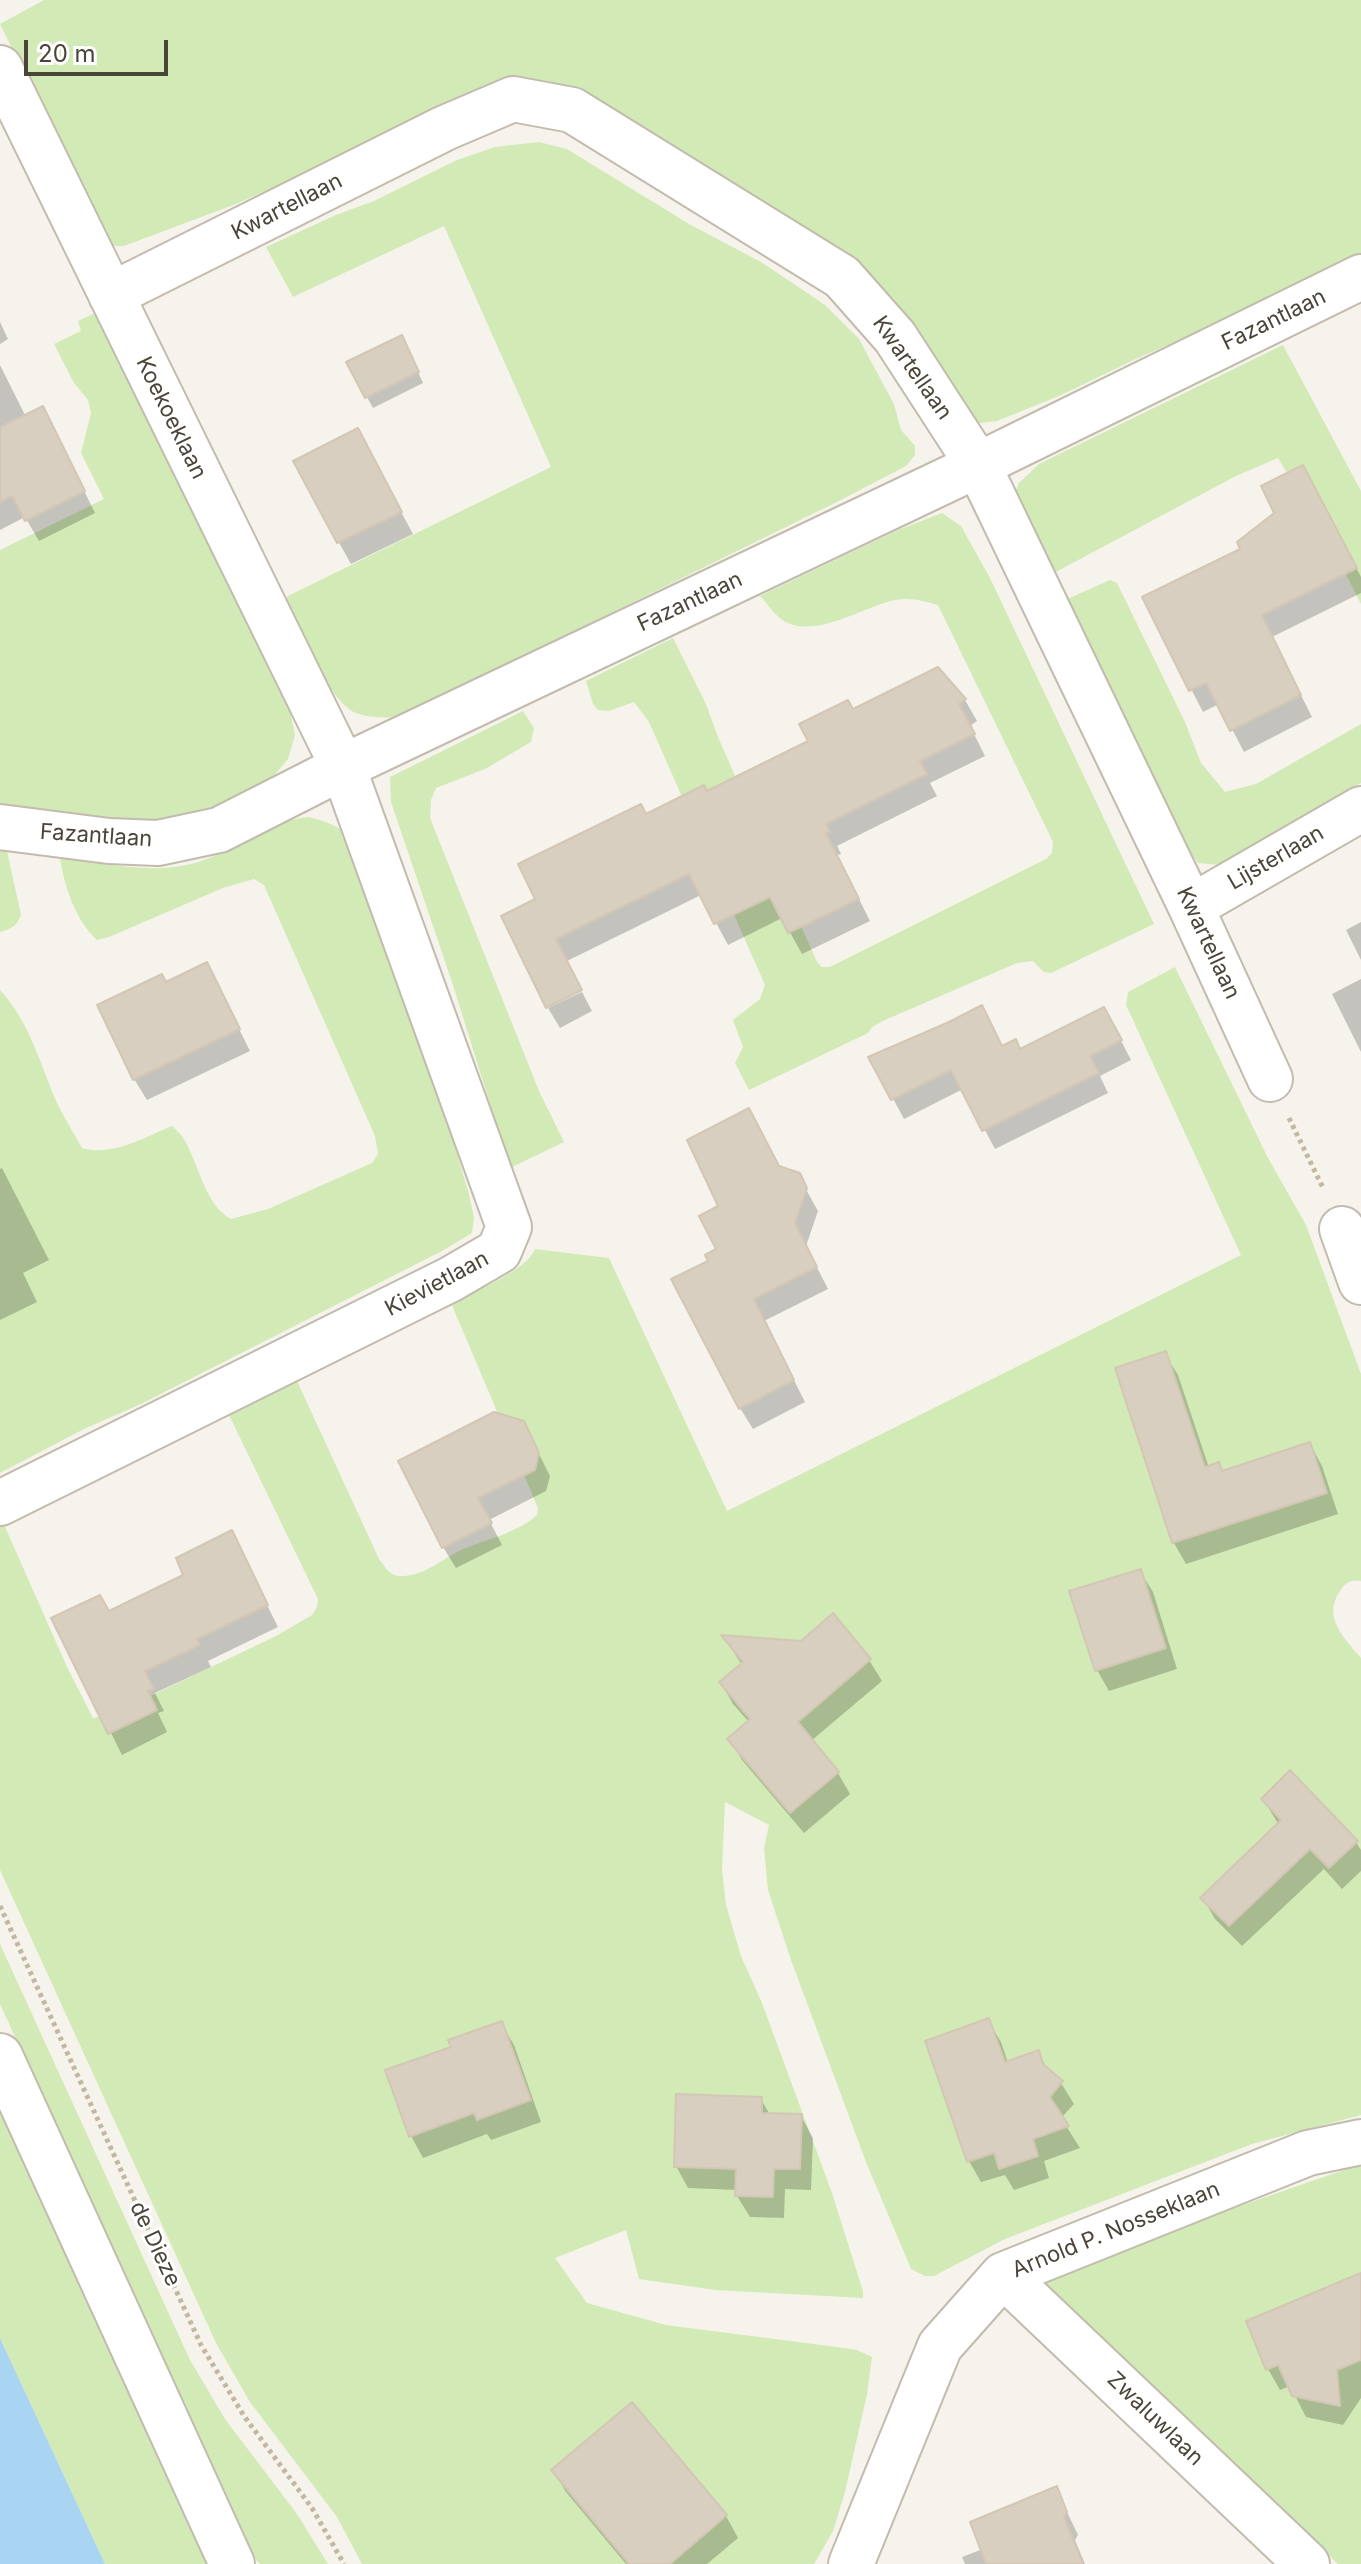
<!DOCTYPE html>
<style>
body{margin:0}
#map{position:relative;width:1361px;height:2564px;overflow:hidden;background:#f6f3ec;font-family:Inter,sans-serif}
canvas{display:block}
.scale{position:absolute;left:24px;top:40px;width:144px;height:36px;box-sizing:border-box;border:4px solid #4b4439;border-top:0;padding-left:10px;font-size:24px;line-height:28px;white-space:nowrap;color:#4b4439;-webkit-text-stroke:6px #fff;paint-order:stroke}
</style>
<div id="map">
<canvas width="1361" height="2564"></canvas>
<div class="scale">20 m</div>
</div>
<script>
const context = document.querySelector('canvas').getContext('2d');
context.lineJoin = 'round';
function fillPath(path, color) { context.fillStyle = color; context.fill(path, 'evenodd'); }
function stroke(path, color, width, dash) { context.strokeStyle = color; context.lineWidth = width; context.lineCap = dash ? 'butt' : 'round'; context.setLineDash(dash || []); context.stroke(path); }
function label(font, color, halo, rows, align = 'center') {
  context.font = font + ' Inter,sans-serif'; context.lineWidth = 6; context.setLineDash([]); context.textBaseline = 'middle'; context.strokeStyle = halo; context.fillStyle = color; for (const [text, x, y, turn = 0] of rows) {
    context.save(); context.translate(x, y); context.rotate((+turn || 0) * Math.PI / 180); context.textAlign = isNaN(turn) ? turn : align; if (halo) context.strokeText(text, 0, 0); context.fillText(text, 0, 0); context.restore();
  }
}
fillPath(new Path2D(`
 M 44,0 L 1361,0 L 1361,254 L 1265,303 L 1140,357 L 1059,396 L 997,421 L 972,424 L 954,410 L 895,300 L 853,264 L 556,90 L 313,170 L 236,204 L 124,246 L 112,246 L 106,241 L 0,24 Z
 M 539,142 L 567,149 L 689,224 L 761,262 L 825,305 L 859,339 L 894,404 L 901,430 L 915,446 L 915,455 L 906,466 L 839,501 L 399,717 C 384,718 369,718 356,713 C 328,702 299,625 286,597 L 551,467 L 444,226 L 293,297 L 266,247 L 336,215 L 374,201 L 457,160 L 495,147 Z
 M 95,313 L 268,662 L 290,711 L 295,735 L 288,759 L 272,778 L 228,806 L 148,824 L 0,809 L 0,550 L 104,499 L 81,453 L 91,413 L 88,400 L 74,383 L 54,344 L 81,331 L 78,321 Z
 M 1283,345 L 1361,491 L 1361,604 L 1330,544 L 1278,458 L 1236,476 L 1050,575 L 1015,493 L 1019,483 L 1039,464 Z
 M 942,513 L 961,526 L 990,578 L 1154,924 L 1051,973 L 1044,972 L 1033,961 L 1017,963 L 885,1020 L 872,1027 L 868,1033 L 749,1090 L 735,1063 L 743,1047 L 733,1020 L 760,999 L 765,985 L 649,722 L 634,702 L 609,711 L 598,710 L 593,704 L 586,681 L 673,638 L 706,704 L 718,737 L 817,962 L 822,967 L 830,967 L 1046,859 L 1052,853 L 1053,842 L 938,605 C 925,601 909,597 895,600 C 864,606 812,642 781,619 C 773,613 767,603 760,596 L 898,530 Z
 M 1110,580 L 1117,583 L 1185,722 L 1201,763 L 1225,792 L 1256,784 L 1361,724 L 1361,783 L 1221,865 L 1198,863 L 1173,826 L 1063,601 Z
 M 523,711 L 534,728 L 531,742 L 485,769 L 436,788 L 431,800 L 430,818 L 539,1091 L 564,1142 L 510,1168 L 453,985 L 391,802 L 390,777 Z
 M 308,817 C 347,825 354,841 374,873 L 469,1194 L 474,1218 L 472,1233 L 442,1251 L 141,1404 L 84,1429 L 0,1473 L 0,990 C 30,1022 40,1064 57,1103 C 64,1118 74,1133 82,1148 C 112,1157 145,1137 172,1126 C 177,1131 182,1135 185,1141 C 199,1165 205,1205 231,1219 L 268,1209 L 372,1163 L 378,1154 L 375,1136 L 264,885 L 254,879 L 223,888 L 109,937 L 97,940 C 76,921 64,886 60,858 C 103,863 152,875 195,863 C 234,852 267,820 308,817 Z
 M 0,851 L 7,851 L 21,915 C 17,926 11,929 0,932 Z
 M 1175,967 L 1268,1158 L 1306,1225 L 1361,1374 L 1361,1581 C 1351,1579 1345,1583 1340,1591 C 1322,1617 1344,1638 1361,1658 L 1361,2115 L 1252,2144 L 1005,2239 L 934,2276 L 925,2276 L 911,2269 L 866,2162 L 791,1960 L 768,1890 L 764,1848 L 769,1825 L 725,1802 L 722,1869 L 726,1905 L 741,1956 L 762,2003 L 832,2193 L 863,2291 L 863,2298 L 715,2290 L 639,2279 L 626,2230 L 555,2258 L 587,2303 L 666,2325 L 837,2347 L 857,2350 L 872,2357 L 867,2394 L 845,2492 L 833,2531 L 814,2564 L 362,2564 L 337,2517 L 250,2402 L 216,2343 L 0,1870 L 0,1521 L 2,1520 L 67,1667 L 93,1718 L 113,1714 L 276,1636 L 312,1615 L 317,1607 L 318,1599 L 229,1415 L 297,1381 L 379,1559 C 386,1568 390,1577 403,1576 C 423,1576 441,1560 459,1551 C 485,1539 516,1534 537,1515 L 538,1508 L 451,1303 C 471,1293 527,1271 535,1249 L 609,1258 L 727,1511 L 1241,1255 L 1126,1005 L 1128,992 Z
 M 0,1944 L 190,2360 L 225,2419 L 297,2514 L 328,2564 L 260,2564 L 256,2560 L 0,2004 Z
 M 0,2109 L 208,2564 L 105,2564 L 0,2338 Z
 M 1361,2164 L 1361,2564 L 1338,2564 L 1043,2283 L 1062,2271 L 1139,2241 Z`), '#d2eab5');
fillPath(new Path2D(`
 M 0,2338 L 105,2564 L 0,2564 Z`), '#a9d4f2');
fillPath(new Path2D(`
 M 0,322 L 8,339 L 0,344 Z
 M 407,348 L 423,383 L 373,408 L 348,363 Z
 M 0,365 L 26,417 L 54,430 L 95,513 L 39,541 L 25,517 L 0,530 Z
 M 369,452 L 413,534 L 351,564 L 337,539 Z
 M 1326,509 L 1361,577 L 1361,593 L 1272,637 L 1312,717 L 1244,752 L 1219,704 L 1203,712 L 1144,598 Z
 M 938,670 L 965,700 L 977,721 L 970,726 L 985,756 L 930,783 L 937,796 L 837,846 L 841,854 L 837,855 L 870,921 L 802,954 L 782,918 L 728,945 L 701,895 L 567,961 L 546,1005 L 537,900 L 646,816 L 706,793 L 811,742 L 852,711 Z
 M 1361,922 L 1361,960 L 1346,930 Z
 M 207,965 L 250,1051 L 147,1100 L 134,1079 Z
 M 1361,979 L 1361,1052 L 1332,994 Z
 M 582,992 L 592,1011 L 560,1028 L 548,1008 Z
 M 1115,1029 L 1131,1060 L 1100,1076 L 1108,1093 L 995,1149 L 963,1089 L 904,1119 L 871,1058 L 1003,1048 L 1021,1051 Z
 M 2,1168 L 49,1260 L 23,1273 L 37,1302 L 0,1320 L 0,1169 Z
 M 779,1169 L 798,1175 L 818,1211 L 806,1246 L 828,1289 L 764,1321 L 805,1402 L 753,1429 L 740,1408 L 710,1261 Z
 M 1165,1354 L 1178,1375 L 1209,1468 L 1218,1464 L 1223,1473 L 1310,1444 L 1322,1466 L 1338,1514 L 1186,1564 L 1174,1543 L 1118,1369 Z
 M 523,1422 L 550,1476 L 546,1491 L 489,1520 L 502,1545 L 456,1568 L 443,1547 Z
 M 231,1533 L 278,1627 L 208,1661 L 211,1667 L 155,1693 L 164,1711 L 158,1713 L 167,1732 L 122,1755 L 54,1619 L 109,1614 L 186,1576 Z
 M 1140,1571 L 1153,1592 L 1177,1669 L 1109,1691 L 1097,1670 Z
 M 724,1637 L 869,1660 L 882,1681 L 811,1741 L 838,1773 L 850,1794 L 804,1833 L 742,1760 L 730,1739 L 749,1722 L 733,1704 L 721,1683 L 742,1665 Z
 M 1263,1799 L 1356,1842 L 1361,1850 L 1361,1871 L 1342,1889 L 1324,1869 L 1242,1946 L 1215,1919 L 1203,1898 L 1279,1825 Z
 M 988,2020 L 1001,2042 L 1008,2063 L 1038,2052 L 1049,2072 L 1061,2083 L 1074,2104 L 1061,2118 L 1080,2148 L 1044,2161 L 1049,2178 L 1014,2190 L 1005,2175 L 981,2182 L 969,2161 Z
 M 501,2023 L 514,2045 L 541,2122 L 491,2140 L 487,2134 L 423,2158 L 411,2136 L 453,2048 Z
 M 761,2099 L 770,2115 L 801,2116 L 813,2138 L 811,2190 L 785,2189 L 784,2218 L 750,2217 L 737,2196 L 737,2190 L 688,2188 L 676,2166 Z
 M 1361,2275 L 1361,2398 L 1343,2425 L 1306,2417 L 1290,2386 L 1280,2390 L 1268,2369 Z
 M 632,2404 L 726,2516 L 738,2538 L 707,2564 L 626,2564 L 566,2492 L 554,2471 Z
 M 1056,2489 L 1078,2535 L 1075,2540 L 1085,2564 L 965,2564 L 962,2557 L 983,2549 Z`), '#0003');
const building = new Path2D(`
 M 402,335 L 419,372 L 365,398 L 346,362 Z
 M 43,406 L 85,491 L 25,521 L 12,496 L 0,502 L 0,427 Z
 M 358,428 L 402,512 L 337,543 L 293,461 Z
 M 1303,465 L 1357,568 L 1262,615 L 1301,695 L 1230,731 L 1206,683 L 1189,691 L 1142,597 L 1240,549 L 1237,542 L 1274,513 L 1261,486 Z
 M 938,667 L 966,699 L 959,704 L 975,734 L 920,761 L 927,774 L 826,824 L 830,832 L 826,833 L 859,899 L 788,933 L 770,897 L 714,924 L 689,874 L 556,939 L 582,990 L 546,1008 L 501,916 L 535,899 L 518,864 L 641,804 L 646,814 L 704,785 L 707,791 L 808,741 L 799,724 L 848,700 L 853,709 Z
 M 207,962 L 240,1029 L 133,1080 L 97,1005 L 162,974 L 166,982 Z
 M 982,1005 L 1002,1046 L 1016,1039 L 1020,1049 L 1104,1007 L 1122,1040 L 1090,1056 L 1099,1073 L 982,1131 L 951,1070 L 891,1100 L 868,1057 L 949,1022 Z
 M 749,1108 L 779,1166 L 800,1173 L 807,1188 L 795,1223 L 817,1267 L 754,1299 L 794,1380 L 739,1409 L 671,1279 L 708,1261 L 705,1255 L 716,1249 L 699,1216 L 718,1206 L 687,1140 Z
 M 1166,1351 L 1205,1467 L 1219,1462 L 1222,1471 L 1310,1442 L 1327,1493 L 1172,1543 L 1115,1368 Z
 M 494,1412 L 524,1421 L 539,1453 L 535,1470 L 478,1498 L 492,1523 L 442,1548 L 398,1461 Z
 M 232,1530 L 268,1605 L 197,1639 L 200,1645 L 145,1671 L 154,1689 L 148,1691 L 157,1710 L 108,1734 L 51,1618 L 100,1595 L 109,1611 L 183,1575 L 176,1558 Z
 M 1141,1569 L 1166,1648 L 1095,1671 L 1069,1591 Z
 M 833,1613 L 871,1659 L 798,1722 L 839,1772 L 790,1813 L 727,1739 L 750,1719 L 719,1682 L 743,1662 L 721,1635 L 801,1641 Z
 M 1290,1770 L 1358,1841 L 1329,1868 L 1310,1849 L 1229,1926 L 1200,1898 L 1281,1820 L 1261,1799 Z
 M 989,2018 L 1005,2062 L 1039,2050 L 1043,2064 L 1063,2081 L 1050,2097 L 1069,2126 L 1033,2139 L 1038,2156 L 999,2169 L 994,2153 L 967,2162 L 925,2041 Z
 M 502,2021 L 531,2100 L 477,2120 L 474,2113 L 409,2137 L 385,2070 L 451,2047 L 448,2040 Z
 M 676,2094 L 762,2097 L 762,2113 L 802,2114 L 800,2169 L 774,2169 L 773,2197 L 735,2196 L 736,2169 L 674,2167 Z
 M 1361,2273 L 1361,2360 L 1337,2370 L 1340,2406 L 1292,2396 L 1278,2365 L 1266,2370 L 1246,2321 Z
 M 632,2402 L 727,2515 L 670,2564 L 629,2564 L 551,2470 Z
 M 1057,2486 L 1067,2512 L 1064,2517 L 1083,2564 L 986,2564 L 970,2522 Z`);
fillPath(building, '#d8cfc1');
stroke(building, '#d3c7b4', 2);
const minor = new Path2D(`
 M 0,68 L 343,767 L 509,1227 L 499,1251 L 451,1279 L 0,1503
 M 111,295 L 445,128 L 513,99 L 572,110 L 842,277 L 895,337 L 978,465 L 1191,907 L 1270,1079
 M 0,827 L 109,841 L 158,843 L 219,830 L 343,767 L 978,465 L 1361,277
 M 1191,907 L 1361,809
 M 1342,1229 L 1361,1282
 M 0,2056 L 232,2564
 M 1003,2275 L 1307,2564
 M 851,2564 L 940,2346 L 1003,2275 L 1308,2153 L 1361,2142`);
stroke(minor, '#c2bbae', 48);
stroke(new Path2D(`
 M 1289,1118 L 1323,1188
 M 0,1906 L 201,2345 L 244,2416 L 312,2508 L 344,2564`), '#c4b79f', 5, [4, 4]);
stroke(minor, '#fff', 44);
label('22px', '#4b4439', '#fff', [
 ["Kwartellaan",287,207,-27],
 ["Fazantlaan",1274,320,-26],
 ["Kwartellaan",912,368,55],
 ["Koekoeklaan",171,418,64],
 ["Fazantlaan",690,602,-25],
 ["Fazantlaan",96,836,4],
 ["Lijsterlaan",1276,858,-30],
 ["Kwartellaan",1208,943,65],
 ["Kievietlaan",437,1284,-28],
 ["Arnold P. Nosseklaan",1116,2230,-22],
 ["de Dieze",155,2244,65],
 ["Zwaluwlaan",1155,2419,44]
]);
</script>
